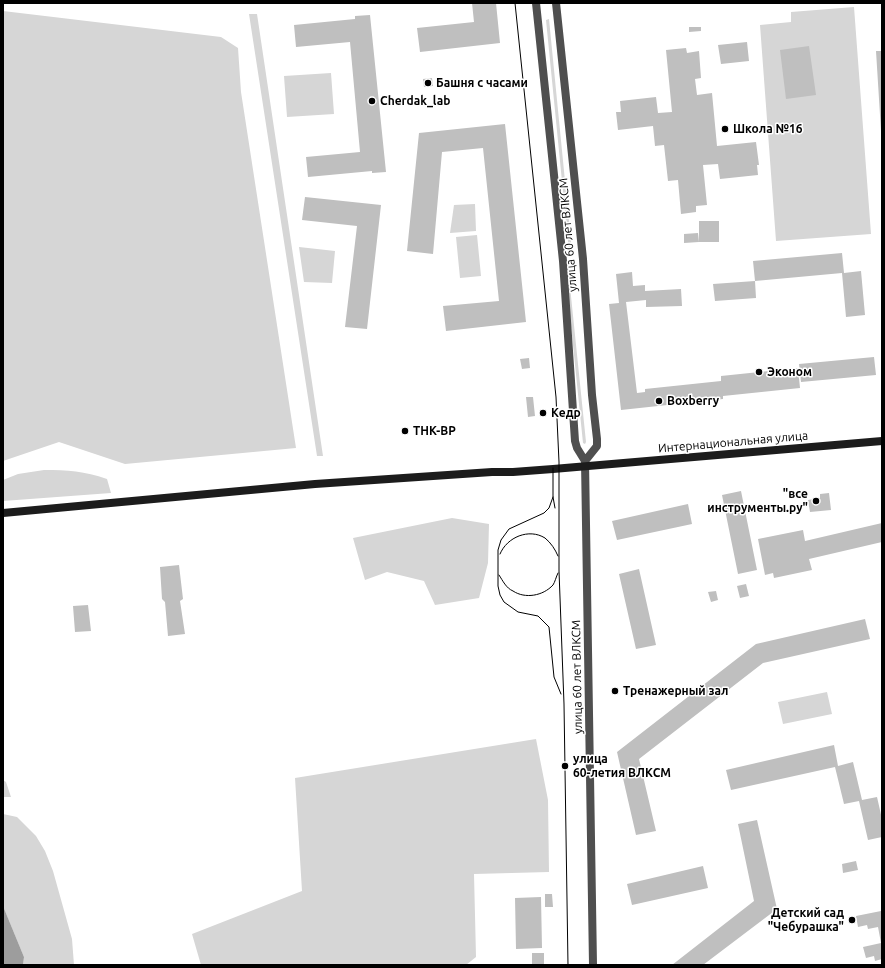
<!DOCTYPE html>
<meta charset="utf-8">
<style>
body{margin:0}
#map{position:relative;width:885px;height:968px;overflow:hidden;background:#fff;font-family:Ubuntu,sans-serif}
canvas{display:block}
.frame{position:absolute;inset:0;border:4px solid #000;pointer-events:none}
</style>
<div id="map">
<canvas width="885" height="968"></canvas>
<div class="frame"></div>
</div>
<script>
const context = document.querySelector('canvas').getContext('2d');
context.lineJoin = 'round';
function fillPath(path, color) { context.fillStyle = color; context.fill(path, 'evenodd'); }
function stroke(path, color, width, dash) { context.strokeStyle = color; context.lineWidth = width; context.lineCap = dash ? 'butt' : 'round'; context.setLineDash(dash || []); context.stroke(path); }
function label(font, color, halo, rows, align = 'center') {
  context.font = font + ' Ubuntu,sans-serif'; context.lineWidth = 3; context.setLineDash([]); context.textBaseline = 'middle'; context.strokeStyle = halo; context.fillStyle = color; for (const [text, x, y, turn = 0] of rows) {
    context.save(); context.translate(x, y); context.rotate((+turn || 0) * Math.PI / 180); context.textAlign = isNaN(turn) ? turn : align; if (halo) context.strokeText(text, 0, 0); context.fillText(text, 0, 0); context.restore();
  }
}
fillPath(new Path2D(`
 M 854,7 L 871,234 L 776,241 L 760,25 L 791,22 L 791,12 Z
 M 3,11 L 221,37 L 238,48 L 241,92 L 296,448 L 125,464 L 59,442 L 3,461 Z
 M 249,14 L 257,14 L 323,456 L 317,456 Z
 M 549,19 L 572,252 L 569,252 L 546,20 Z
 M 331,73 L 334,114 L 287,117 L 284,76 Z
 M 475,204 L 476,231 L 450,233 L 454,205 Z
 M 477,235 L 481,276 L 460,278 L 456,237 Z
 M 299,247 L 335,251 L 332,283 L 304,282 Z
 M 565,267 L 568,267 L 586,442 L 585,444 L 583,443 Z
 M 44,470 C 68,470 84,471 107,479 L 111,493 L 3,501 L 3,480 L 18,474 Z
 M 452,518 L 489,524 L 488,563 L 479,598 L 435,605 L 424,581 L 387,572 L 365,580 L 353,538 Z
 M 827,692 L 832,714 L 783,724 L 778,702 Z
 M 536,739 L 548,800 L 549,872 L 474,874 L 476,957 L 466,965 L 201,965 L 192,934 L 302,891 L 295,778 Z
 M 3,780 L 6,782 L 11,797 L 3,797 Z
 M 3,814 L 17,817 L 36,836 L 45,851 L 53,871 L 72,939 L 74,965 L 23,965 L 24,957 L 3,906 Z`), '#d6d6d6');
fillPath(new Path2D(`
 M 3,906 L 24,957 L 23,965 L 3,965 Z`), '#9d9d9d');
fillPath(new Path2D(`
 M 472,3 L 496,3 L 500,43 L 420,52 L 417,28 L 474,22 Z
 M 370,15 L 386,172 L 372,173 L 372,171 L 308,177 L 306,157 L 360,152 L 350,42 L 296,47 L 294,25 L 355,19 L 355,16 Z
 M 689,27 L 701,27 L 701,31 L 689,32 Z
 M 747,42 L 749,61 L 721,64 L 718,45 Z
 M 809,46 L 816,95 L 786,99 L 780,50 Z
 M 686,48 L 687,53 L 699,51 L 701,78 L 695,79 L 697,95 L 712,93 L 717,146 L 756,142 L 759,165 L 757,165 L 758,175 L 720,179 L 718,164 L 703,165 L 707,205 L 696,206 L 696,212 L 681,214 L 678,180 L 668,181 L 664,145 L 655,146 L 653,126 L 618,130 L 616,112 L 621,112 L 620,101 L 656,97 L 658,113 L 672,112 L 666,50 Z
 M 876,51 L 882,51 L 882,131 L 881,131 Z
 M 432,78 L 433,86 L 424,87 L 423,79 Z
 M 505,124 L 526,322 L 446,331 L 443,306 L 499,301 L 483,148 L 442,152 L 433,254 L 407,251 L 419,133 Z
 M 305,197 L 381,205 L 367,329 L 345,327 L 357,226 L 302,220 Z
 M 699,221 L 719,221 L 719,242 L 699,242 Z
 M 698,233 L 699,242 L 684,243 L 684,234 Z
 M 842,253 L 844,273 L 861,271 L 865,315 L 846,317 L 842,273 L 755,281 L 753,261 Z
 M 632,272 L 633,286 L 645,285 L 645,291 L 681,289 L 682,306 L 646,307 L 646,300 L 626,302 L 637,393 L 645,392 L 645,389 L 721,381 L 721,376 L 798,368 L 800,388 L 723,396 L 723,399 L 621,410 L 609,304 L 619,303 L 616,274 Z
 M 755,281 L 756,298 L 715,301 L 713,284 Z
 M 874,357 L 876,375 L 801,382 L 799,364 Z
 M 529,358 L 530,368 L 522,369 L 520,359 Z
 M 526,397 L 533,397 L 535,416 L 528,417 Z
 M 741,491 L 757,570 L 738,574 L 722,495 Z
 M 829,493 L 831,510 L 810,512 L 808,500 L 820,498 L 820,494 Z
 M 688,504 L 692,524 L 617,540 L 612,521 Z
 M 882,523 L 882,542 L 809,559 L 812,570 L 774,578 L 773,573 L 765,575 L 758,539 L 803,530 L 805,541 Z
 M 179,565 L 183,599 L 180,601 L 185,634 L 168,636 L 165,602 L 162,599 L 160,567 Z
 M 639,569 L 656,645 L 636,649 L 619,574 Z
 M 746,584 L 749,596 L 740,598 L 737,586 Z
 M 716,591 L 718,600 L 711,602 L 708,592 Z
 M 88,605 L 91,631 L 75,632 L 73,606 Z
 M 865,619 L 870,639 L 763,663 L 639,759 L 656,831 L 636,835 L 617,752 L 756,644 Z
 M 834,745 L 838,766 L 853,762 L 862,800 L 877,797 L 882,819 L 882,837 L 868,840 L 859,801 L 844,804 L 835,767 L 731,790 L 726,770 Z
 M 757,820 L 777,909 L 703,965 L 672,965 L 754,901 L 738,824 Z
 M 856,861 L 858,870 L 843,873 L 842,864 Z
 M 703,866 L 708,888 L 632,905 L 627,884 Z
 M 545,894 L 552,894 L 553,907 L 545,907 Z
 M 541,897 L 542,948 L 516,949 L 515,898 Z
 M 881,911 L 882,916 L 882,959 L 875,961 L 874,956 L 866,958 L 863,947 L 881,943 L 878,927 L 868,929 L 867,925 L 858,927 L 856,916 Z
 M 532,953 L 544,953 L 544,965 L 532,965 Z`), '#bfbfbf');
stroke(new Path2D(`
 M 536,3 L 563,261 L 575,441 L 577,448 L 585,461 L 593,965
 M 556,3 L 583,259 L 592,395 L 597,439 L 597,446 L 585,461`), '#4f4f4f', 8);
stroke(new Path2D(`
 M 3,513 L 315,484 L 492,472 L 513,472 L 553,469 L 882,441`), '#1c1c1c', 8);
stroke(new Path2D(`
 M 515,3 L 556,397 L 559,462 L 559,571 L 564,704 L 568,965
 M 553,468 L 553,497 L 555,508
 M 553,497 L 549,508 L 544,513 L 509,529 L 501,540 L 498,550 L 498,586 L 500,595 L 504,602 L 518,612 L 538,616 L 549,627 L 554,677 L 561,694
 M 500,554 C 507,537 529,528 545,538 C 551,543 555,549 558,556
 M 499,575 C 503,581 506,588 513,591 C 525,599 543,596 553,585 C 555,582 556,577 558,573`), '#000', 1);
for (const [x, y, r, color] of [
 [428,83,4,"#000"],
 [372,101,4,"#000"],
 [725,129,4,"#000"],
 [759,372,4,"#000"],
 [659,401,4,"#000"],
 [543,413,4,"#000"],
 [405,431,4,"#000"],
 [816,501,4,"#000"],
 [615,691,4,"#000"],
 [565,766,4,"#000"],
 [852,920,4,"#000"]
]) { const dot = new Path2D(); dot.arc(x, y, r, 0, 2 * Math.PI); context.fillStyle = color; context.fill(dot); stroke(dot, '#fff', 1.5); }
label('bold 12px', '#000', '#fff', [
 ["Башня с часами",436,83],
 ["Cherdak_lab",380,101],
 ["Школа №16",733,129],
 ["Эконом",767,372],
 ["Boxberry",667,401],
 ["Кедр",551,413],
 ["ТНК-ВР",413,431],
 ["\"все",808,494,"right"],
 ["инструменты.ру\"",808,508,"right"],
 ["Тренажерный зал",623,691],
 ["улица",573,759],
 ["60-летия ВЛКСМ",573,773],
 ["Детский сад",844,913,"right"],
 ["\"Чебурашка\"",844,927,"right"]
], 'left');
label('12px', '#000', '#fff', [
 ["улица 60 лет ВЛКСМ",568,235,-95],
 ["Интернациональная улица",733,442,-5],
 ["улица 60 лет ВЛКСМ",577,677,-91]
]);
</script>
